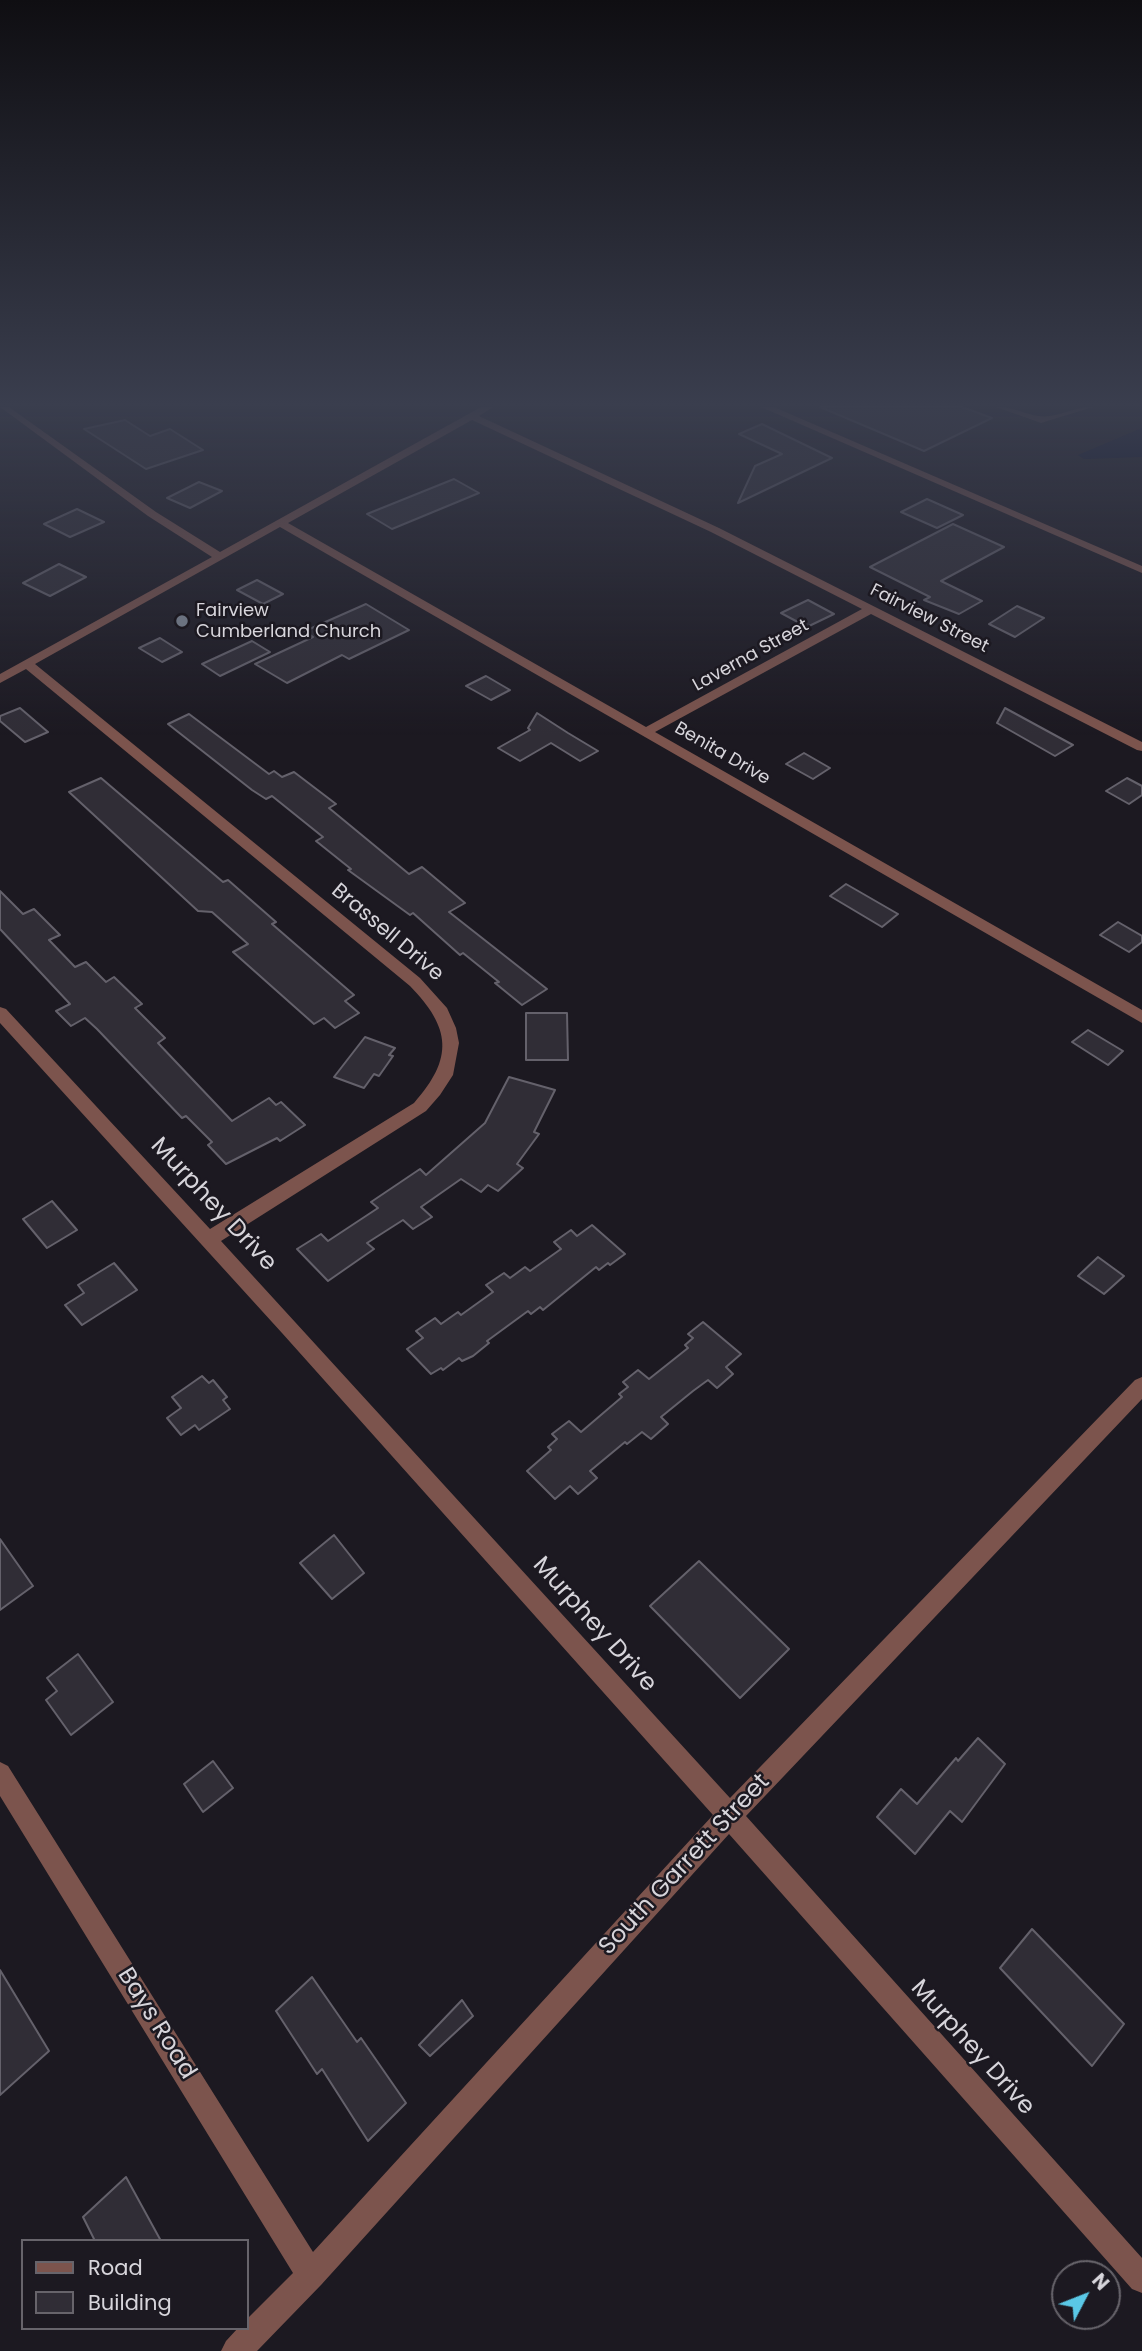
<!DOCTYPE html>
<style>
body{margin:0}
#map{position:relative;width:1142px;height:2351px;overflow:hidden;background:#1c1921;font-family:Poppins,sans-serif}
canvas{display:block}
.legend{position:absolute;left:21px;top:2239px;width:228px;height:91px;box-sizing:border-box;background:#1c1921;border:2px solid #67646b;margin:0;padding:9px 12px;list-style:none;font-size:21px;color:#d7d5db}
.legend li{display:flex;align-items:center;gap:14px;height:35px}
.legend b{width:35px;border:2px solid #67646b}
.north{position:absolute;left:1051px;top:2260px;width:70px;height:70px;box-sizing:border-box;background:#1c1921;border:2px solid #67646b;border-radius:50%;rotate:48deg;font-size:19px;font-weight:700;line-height:28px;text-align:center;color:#d7d5db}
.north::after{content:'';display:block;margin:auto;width:24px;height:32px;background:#5ac8e6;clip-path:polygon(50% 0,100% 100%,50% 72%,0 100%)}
</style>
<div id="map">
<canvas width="1142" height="2351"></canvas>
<ul class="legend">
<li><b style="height:9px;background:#7c544d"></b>Road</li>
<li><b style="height:19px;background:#302d36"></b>Building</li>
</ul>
<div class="north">N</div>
</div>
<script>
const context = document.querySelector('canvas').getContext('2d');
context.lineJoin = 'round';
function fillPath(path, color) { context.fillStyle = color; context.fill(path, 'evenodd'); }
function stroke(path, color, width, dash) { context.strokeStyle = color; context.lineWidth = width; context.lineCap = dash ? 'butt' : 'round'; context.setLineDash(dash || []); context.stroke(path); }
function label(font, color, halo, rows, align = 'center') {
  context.font = font + ' Poppins,sans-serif'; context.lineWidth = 5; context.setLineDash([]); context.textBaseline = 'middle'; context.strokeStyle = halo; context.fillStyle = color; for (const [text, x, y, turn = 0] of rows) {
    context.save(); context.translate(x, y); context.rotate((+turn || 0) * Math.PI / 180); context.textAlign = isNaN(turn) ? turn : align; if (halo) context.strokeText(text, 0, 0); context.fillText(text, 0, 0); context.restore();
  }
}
fillPath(new Path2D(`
 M 1142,428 L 1142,457 L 1084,459 L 1078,455 Z`), '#00092a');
const building = new Path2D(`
 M 820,407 L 962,407 L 992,418 L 924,451 Z
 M 125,420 L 150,436 L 170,429 L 203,450 L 146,469 L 84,429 Z
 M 762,424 L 832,458 L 738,503 L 755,466 L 782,454 L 739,434 Z
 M 454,479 L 479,493 L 392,529 L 367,514 Z
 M 199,482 L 222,491 L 190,508 L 167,498 Z
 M 927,499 L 963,515 L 937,528 L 901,512 Z
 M 77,509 L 104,522 L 70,537 L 44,524 Z
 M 953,524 L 1004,547 L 941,581 L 982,601 L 959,614 L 924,600 L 930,597 L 870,567 Z
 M 59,564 L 86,577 L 50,596 L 23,583 Z
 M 257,580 L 283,594 L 263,604 L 237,590 Z
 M 808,600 L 834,614 L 807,627 L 781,613 Z
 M 366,604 L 409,630 L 349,659 L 342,655 L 287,683 L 255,664 L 313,637 L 305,631 Z
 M 1017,606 L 1044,618 L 1015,637 L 989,624 Z
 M 160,638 L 182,652 L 162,662 L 139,648 Z
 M 252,641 L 270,652 L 220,676 L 202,664 Z
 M 486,676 L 510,690 L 491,700 L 466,686 Z
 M 20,708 L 48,732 L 25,742 L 0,721 L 0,716 Z
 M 1005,708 L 1073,745 L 1055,756 L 997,723 Z
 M 537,713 L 568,733 L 598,751 L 580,761 L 551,743 L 520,761 L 498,748 L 530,730 L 528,728 Z
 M 189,714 L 269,774 L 274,771 L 282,777 L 294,772 L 336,804 L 329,808 L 409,874 L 422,867 L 465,903 L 449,912 L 547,989 L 522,1005 L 495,983 L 499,982 L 463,953 L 460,955 L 413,913 L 410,915 L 348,870 L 351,869 L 316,841 L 323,837 L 272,796 L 266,799 L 252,790 L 168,724 Z
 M 804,753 L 830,768 L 813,779 L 786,764 Z
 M 101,778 L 223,882 L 228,880 L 276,922 L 272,924 L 354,995 L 345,1001 L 359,1013 L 335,1028 L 324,1018 L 314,1024 L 233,952 L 248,944 L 212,912 L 198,911 L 69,792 Z
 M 1127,778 L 1142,786 L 1142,795 L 1129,804 L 1106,791 Z
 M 846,884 L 898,914 L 882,927 L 830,896 Z
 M 0,891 L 23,914 L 34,909 L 60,935 L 49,940 L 75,967 L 86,962 L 106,982 L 114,977 L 142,1004 L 135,1008 L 165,1038 L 158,1043 L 232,1121 L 269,1098 L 276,1105 L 281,1102 L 305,1125 L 280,1141 L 277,1138 L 226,1164 L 208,1145 L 212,1142 L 186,1116 L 182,1118 L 97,1029 L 85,1018 L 71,1026 L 56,1011 L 70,1004 L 0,929 Z
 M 1118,922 L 1142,936 L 1142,942 L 1129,952 L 1100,935 Z
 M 526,1013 L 567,1013 L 568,1060 L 526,1060 Z
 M 1088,1030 L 1123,1051 L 1108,1065 L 1072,1042 Z
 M 365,1037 L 395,1048 L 389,1055 L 393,1056 L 379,1076 L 374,1074 L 364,1088 L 334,1077 Z
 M 509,1077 L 555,1090 L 534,1132 L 539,1134 L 517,1164 L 523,1168 L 498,1191 L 488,1185 L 481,1192 L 461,1179 L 421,1207 L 432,1217 L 413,1229 L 403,1220 L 367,1243 L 374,1249 L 328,1281 L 297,1249 L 321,1234 L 328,1241 L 378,1208 L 371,1202 L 420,1169 L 426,1175 L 485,1123 Z
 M 52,1201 L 77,1230 L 47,1248 L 23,1219 Z
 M 592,1225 L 625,1254 L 610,1265 L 608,1263 L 599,1270 L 596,1267 L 543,1310 L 540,1307 L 531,1314 L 528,1311 L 487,1341 L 489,1343 L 473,1356 L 462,1361 L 459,1358 L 443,1370 L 441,1368 L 431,1374 L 407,1349 L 423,1338 L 416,1331 L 435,1318 L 441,1324 L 458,1312 L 461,1315 L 493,1292 L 486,1285 L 504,1273 L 510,1278 L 525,1267 L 530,1271 L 561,1249 L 554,1242 L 571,1230 L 577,1236 Z
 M 1098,1257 L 1124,1276 L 1104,1294 L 1078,1276 Z
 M 114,1263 L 137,1290 L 82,1325 L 65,1305 L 84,1293 L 78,1285 Z
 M 703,1322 L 741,1354 L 726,1367 L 733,1374 L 717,1388 L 708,1380 L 693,1391 L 661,1417 L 668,1424 L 651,1439 L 642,1432 L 627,1444 L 625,1442 L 590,1471 L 597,1478 L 578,1494 L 570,1486 L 555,1499 L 527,1471 L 551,1450 L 548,1447 L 557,1439 L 552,1434 L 569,1421 L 581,1432 L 622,1397 L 619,1394 L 628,1387 L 623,1382 L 638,1370 L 649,1379 L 688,1348 L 685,1345 L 693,1338 L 688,1334 Z
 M 202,1376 L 209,1383 L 213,1380 L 227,1397 L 223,1400 L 230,1409 L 199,1430 L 195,1425 L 181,1435 L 167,1418 L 181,1408 L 172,1397 Z
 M 334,1535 L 364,1573 L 332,1599 L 300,1563 Z
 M 0,1539 L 33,1586 L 0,1610 Z
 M 699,1561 L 789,1649 L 740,1698 L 650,1606 Z
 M 78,1654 L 113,1702 L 71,1735 L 46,1700 L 57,1691 L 47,1678 Z
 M 978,1738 L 1005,1764 L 962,1822 L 950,1811 L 915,1854 L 877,1817 L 901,1789 L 917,1804 L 956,1758 L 958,1761 Z
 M 213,1761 L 233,1788 L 203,1812 L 184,1784 Z
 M 1032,1929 L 1124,2024 L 1092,2066 L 1000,1968 Z
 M 0,1970 L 49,2051 L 0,2095 Z
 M 312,1977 L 357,2042 L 361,2038 L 406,2103 L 368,2141 L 322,2069 L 317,2074 L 276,2011 Z
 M 462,2000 L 473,2016 L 430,2056 L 419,2045 Z
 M 126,2177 L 161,2241 L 95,2241 L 83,2217 Z`);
fillPath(building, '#302d36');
stroke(building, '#64616b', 2);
fillPath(new Path2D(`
 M 0,407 L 9,407 L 156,512 L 220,552 L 481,407 L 493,407 L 479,416 L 719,528 L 1142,742 L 1142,751 L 1137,750 L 871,614 L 655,732 L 1142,1010 L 1142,1023 L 280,527 L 35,664 L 420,978 L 447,1008 L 456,1028 L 459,1043 L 453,1075 L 440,1095 L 426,1111 L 221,1241 L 730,1798 L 1135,1380 L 1142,1377 L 1142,1399 L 746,1816 L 1142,2258 L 1142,2293 L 1132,2289 L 729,1834 L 321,2285 L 257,2351 L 221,2351 L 226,2341 L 238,2328 L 247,2328 L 247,2319 L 293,2273 L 0,1796 L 0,1762 L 8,1766 L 313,2252 L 713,1815 L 282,1333 L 0,1023 L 0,1007 L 6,1009 L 210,1229 L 414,1103 C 454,1058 451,1028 410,986 L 26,669 L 0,683 L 0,674 L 212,557 L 148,516 ZM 472,420 L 711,532 L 862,609 L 646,727 L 288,523 Z
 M 761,407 L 774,407 L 1142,566 L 1142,573 Z
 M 996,407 C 1012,406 1024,414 1039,416 C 1055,419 1075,406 1093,407 L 1041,423 Z`), '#7c544d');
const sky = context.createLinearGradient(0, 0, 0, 736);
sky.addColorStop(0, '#0f0e12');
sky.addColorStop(0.55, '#3a3e4e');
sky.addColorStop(1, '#3a3e4e00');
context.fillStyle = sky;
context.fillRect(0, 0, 1142, 736);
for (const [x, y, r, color] of [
 [182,621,7,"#6b7280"]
]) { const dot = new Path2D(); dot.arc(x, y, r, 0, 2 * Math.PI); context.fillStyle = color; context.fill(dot); stroke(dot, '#1c1921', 2.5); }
label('18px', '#d7d5db', '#1c1921', [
 ["Fairview",196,611],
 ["Cumberland Church",196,632]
], 'left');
label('18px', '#d7d5db', '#1c1921', [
 ["Fairview Street",929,619,27],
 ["Laverna Street",751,656,-29],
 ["Benita Drive",722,754,30]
]);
label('21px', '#d7d5db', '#1c1921', [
 ["Brassell Drive",387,933,40]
]);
label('24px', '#d7d5db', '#1c1921', [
 ["Murphey Drive",213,1205,47],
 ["Murphey Drive",594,1625,48],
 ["South Garrett Street",685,1865,-47],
 ["Bays Road",156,2024,58],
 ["Murphey Drive",972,2048,48]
]);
</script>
